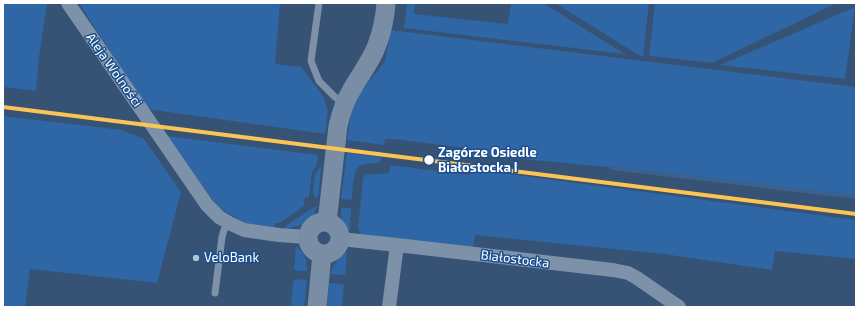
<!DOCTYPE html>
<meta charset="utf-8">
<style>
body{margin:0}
#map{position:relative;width:859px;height:310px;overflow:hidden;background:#365274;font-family:"Exo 2",sans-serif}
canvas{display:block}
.frame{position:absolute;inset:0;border:4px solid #fff;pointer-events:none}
</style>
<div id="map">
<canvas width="859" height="310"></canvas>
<div class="frame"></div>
</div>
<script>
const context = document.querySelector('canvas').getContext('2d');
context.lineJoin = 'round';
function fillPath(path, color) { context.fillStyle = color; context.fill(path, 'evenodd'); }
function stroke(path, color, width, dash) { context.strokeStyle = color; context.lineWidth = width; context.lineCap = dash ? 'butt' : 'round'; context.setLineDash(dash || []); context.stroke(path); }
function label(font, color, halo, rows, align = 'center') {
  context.font = font + ' "Exo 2",sans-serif'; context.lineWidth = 3; context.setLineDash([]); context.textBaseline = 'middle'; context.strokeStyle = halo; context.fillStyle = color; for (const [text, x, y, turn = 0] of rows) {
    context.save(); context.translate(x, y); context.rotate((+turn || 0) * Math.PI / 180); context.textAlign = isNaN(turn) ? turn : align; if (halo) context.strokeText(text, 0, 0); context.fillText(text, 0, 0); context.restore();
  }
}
fillPath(new Path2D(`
 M 3,3 L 47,3 L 39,57 L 36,91 L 3,87 Z
 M 79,3 L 280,3 L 275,64 L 301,67 L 323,96 L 328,111 L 325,134 L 147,109 Z
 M 407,3 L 415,3 L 414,14 L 508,24 L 511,3 L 543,3 L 625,54 L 404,28 Z
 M 555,3 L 649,3 L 643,56 L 640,56 Z
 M 655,3 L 837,3 L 712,63 L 649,56 Z
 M 855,7 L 845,79 L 720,65 Z
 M 391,30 L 856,87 L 856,198 L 608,167 L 479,155 L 472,156 L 473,149 L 394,139 L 385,139 L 384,145 L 347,140 L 353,102 L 385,61 Z
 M 3,116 L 122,130 L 144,139 L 181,192 L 157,283 L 30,269 L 25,307 L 3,307 Z
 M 167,136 L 318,155 L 317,165 L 312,173 L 309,197 L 305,197 L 304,206 L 280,223 L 275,223 L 275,227 L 244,223 L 217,206 Z
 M 347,153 L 382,157 L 380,162 C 373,164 366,163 360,166 C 352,171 353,191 352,200 L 341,199 Z
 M 322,160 L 318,198 L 315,197 L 313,192 L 315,174 L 321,166 Z
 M 390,165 L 470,175 L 471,169 L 856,220 L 856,259 L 775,251 L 772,270 L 664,254 L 475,235 L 473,248 L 360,234 L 358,227 L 363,179 L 364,176 L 366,175 L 389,173 Z
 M 317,206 C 313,221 300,228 285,228 L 287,225 L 314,207 Z
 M 341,208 L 351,208 L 350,231 C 342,224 340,218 341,208 Z
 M 296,246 C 304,252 308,261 307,271 L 297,271 L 294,269 Z
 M 347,252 L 345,275 L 330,274 C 333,265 339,257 347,252 Z
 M 295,279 L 307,280 L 304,307 L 291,307 L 293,282 Z
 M 329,283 L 344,284 L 342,307 L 327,307 Z`), '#2f66a5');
stroke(new Path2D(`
 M 612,168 L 856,197`), '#3b618d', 4);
stroke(new Path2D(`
 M 319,3 L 311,61 L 319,81 L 335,97 L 344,104
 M 215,293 L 222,237 L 224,230 L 229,223`), '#7d92a8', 7);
stroke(new Path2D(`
 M 68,3 L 207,205 L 219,217 L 229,223 L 244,230 L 279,235 L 307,237
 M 340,239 L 397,245 L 613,270 L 628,273 L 637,278 L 679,307
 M 389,307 L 397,245`), '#7d92a8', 14);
stroke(new Path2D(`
 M308 238a16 16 0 1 1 32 0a16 16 0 1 1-32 0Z
 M 327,222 L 338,126 C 341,113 344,102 351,91 C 359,76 371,62 377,45 C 382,32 385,17 386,3
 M 317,307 L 322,254`), '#798da4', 19);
stroke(new Path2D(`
 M 3,107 L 856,214`), '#fcc553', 4);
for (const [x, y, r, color] of [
 [429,160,5.5,"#fff"],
 [196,258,4,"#b9c2ce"]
]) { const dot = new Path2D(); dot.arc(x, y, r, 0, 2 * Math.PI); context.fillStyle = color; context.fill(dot); stroke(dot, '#1b4f8f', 1.5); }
label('13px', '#fff', '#1b4f8f', [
 ["Aleja Wolności",114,70,55],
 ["Białostocka",515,259,7]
]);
label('bold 13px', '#fff', '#1b4f8f', [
 ["Zagórze Osiedle",438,153],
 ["Białostocka I",438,168]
], 'left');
label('13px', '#fff', '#1b4f8f', [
 ["VeloBank",204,258]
], 'left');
</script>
